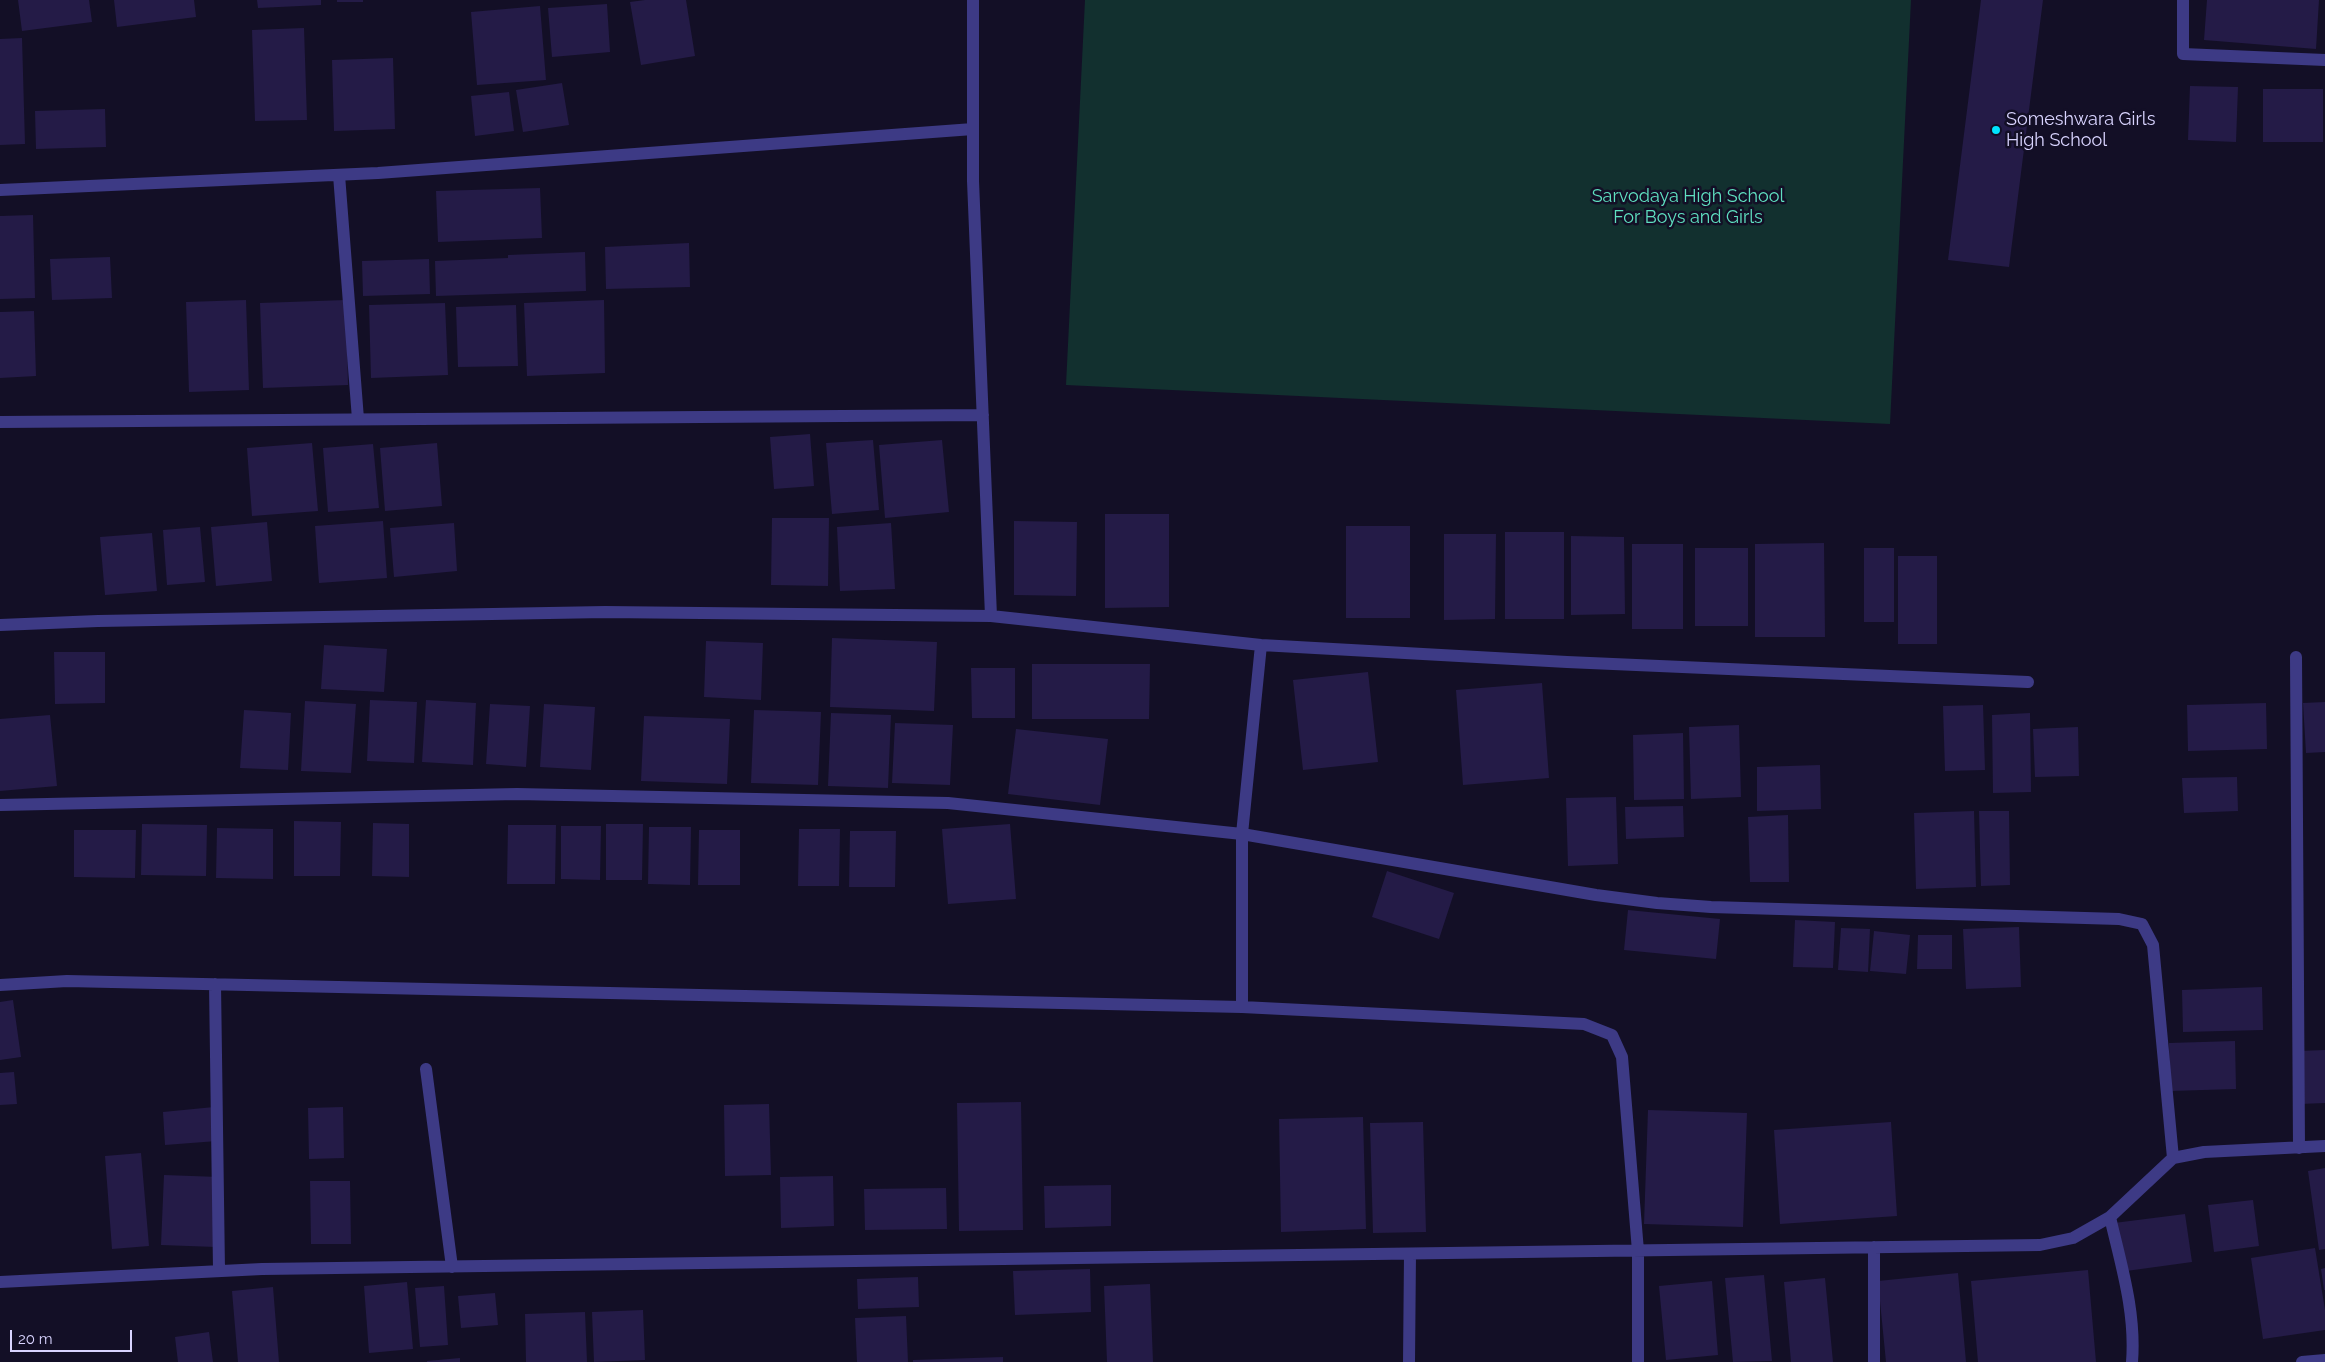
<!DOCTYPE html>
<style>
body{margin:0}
#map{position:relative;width:2325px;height:1362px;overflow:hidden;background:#130f26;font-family:Raleway,sans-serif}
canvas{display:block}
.scale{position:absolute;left:10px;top:1330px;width:122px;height:22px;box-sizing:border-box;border:2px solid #d9d4ff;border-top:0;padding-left:6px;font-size:15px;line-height:18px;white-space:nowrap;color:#d9d4ff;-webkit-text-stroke:4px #130f26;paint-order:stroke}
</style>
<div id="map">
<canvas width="2325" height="1362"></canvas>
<div class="scale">20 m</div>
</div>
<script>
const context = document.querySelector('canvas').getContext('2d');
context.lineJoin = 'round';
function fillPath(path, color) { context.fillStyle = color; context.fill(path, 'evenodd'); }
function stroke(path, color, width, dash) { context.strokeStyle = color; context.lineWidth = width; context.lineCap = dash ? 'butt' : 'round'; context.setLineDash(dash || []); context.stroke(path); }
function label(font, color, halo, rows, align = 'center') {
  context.font = font + ' Raleway,sans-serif'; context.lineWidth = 5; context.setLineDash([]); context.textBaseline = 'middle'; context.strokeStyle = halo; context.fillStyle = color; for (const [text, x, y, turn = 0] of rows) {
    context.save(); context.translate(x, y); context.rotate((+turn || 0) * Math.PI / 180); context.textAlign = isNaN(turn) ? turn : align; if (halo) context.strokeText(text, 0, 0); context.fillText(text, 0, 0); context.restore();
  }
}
fillPath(new Path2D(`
 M 1085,0 L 1911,0 L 1890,424 L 1066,385 Z`), '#12302f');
fillPath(new Path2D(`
 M 18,0 L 89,0 L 92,22 L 22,31 Z
 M 114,0 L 194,0 L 196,17 L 117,27 Z
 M 257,0 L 321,0 L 321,5 L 258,8 Z
 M 337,0 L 363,0 L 363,2 L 337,2 Z
 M 645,0 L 686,0 L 695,56 L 641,65 L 630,2 Z
 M 1981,0 L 2043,0 L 2009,267 L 1948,260 Z
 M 2207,0 L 2319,0 L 2316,49 L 2204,40 Z
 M 607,4 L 610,52 L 552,57 L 548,8 Z
 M 540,6 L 546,80 L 477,85 L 471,12 Z
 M 304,28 L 307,120 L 255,121 L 252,30 Z
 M 22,38 L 25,144 L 0,145 L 0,39 Z
 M 393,58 L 395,129 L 334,131 L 332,60 Z
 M 562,83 L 569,125 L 523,132 L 516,90 Z
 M 2190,86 L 2238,87 L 2236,142 L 2188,140 Z
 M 2263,89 L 2323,89 L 2323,142 L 2263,142 Z
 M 509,92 L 514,131 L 475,136 L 471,96 Z
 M 105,109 L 106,147 L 36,149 L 35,111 Z
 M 540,188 L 542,238 L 438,242 L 436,191 Z
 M 33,215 L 35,298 L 0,299 L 0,216 Z
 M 689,243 L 690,287 L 606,289 L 605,247 Z
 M 585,252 L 586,291 L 436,296 L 435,261 L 508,258 L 508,255 Z
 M 110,257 L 112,298 L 52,300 L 50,259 Z
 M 429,259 L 430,294 L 363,296 L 362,261 Z
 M 246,300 L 249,390 L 189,392 L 186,302 Z
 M 346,300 L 348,385 L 263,388 L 260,303 Z
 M 604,300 L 605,373 L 527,376 L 524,303 Z
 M 445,303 L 448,375 L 371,378 L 369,305 Z
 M 516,305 L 518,366 L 458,367 L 456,307 Z
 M 34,311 L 36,376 L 0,378 L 0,312 Z
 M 810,434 L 814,486 L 774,489 L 770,437 Z
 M 873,440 L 879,510 L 832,514 L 826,443 Z
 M 942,440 L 949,512 L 885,518 L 879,445 Z
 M 312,443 L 318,511 L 252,516 L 247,448 Z
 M 437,443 L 442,506 L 385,511 L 380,448 Z
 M 373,444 L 379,508 L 328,512 L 323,448 Z
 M 1105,514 L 1169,514 L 1169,607 L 1105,608 Z
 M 772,518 L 829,518 L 828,586 L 771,585 Z
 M 383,521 L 387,578 L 319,583 L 315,526 Z
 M 1014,521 L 1077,522 L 1076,596 L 1014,595 Z
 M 267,522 L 272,581 L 216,586 L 211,527 Z
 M 454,523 L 457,571 L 394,577 L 390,528 Z
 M 891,523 L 895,589 L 840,591 L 837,527 Z
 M 1346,526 L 1410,526 L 1410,618 L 1346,618 Z
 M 200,527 L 205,582 L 167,585 L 163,530 Z
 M 1505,532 L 1564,532 L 1564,619 L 1505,619 Z
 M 152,533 L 157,591 L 105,595 L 100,537 Z
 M 1444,534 L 1496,534 L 1495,619 L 1444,620 Z
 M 1571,536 L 1624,537 L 1625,614 L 1571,615 Z
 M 1824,543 L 1825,637 L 1755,637 L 1755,544 Z
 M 1632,544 L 1683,544 L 1683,629 L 1632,629 Z
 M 1695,548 L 1748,548 L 1748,626 L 1695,626 Z
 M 1864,548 L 1894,548 L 1894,622 L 1864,622 Z
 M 1898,556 L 1937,556 L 1937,644 L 1898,644 Z
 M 832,638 L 937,642 L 934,711 L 830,707 Z
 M 706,641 L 763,643 L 761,700 L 704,697 Z
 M 324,645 L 387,649 L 384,692 L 321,689 Z
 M 54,652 L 105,652 L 105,703 L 55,704 Z
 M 1032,664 L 1150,664 L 1149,719 L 1032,719 Z
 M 971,668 L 1015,668 L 1015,718 L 972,718 Z
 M 1368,672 L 1378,762 L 1303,770 L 1293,680 Z
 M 1542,683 L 1549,778 L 1463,785 L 1456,690 Z
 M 370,700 L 417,702 L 414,763 L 367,761 Z
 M 426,700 L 476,703 L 473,765 L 422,762 Z
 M 305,701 L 356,704 L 351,773 L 301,771 Z
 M 2325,702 L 2325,752 L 2306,753 L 2303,703 Z
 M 2266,703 L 2267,749 L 2188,751 L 2187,705 Z
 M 490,704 L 530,706 L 526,767 L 486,764 Z
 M 544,704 L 595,707 L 591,770 L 540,767 Z
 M 1983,705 L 1985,770 L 1945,771 L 1943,706 Z
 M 244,710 L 291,713 L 288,770 L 240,768 Z
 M 754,710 L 821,712 L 818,785 L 751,783 Z
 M 831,713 L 891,715 L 888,788 L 828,786 Z
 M 2030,713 L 2031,792 L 1993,793 L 1992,715 Z
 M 50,715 L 57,786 L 0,791 L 0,719 Z
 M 644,716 L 730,719 L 727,784 L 641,781 Z
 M 895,723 L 953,725 L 950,785 L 892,783 Z
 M 1739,725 L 1741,797 L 1691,799 L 1689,727 Z
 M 2078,727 L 2079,776 L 2035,777 L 2033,729 Z
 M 1016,729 L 1108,739 L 1100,805 L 1008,794 Z
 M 1683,733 L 1684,799 L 1634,800 L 1633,735 Z
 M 1820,765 L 1821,809 L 1757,811 L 1757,767 Z
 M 2237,777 L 2238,811 L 2184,813 L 2182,778 Z
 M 1616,797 L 1618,864 L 1568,866 L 1566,798 Z
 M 1683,806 L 1684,837 L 1626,839 L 1625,807 Z
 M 1974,811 L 1976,887 L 1916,889 L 1914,813 Z
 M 1979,811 L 2009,811 L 2010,885 L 1981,886 Z
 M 1788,815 L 1789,882 L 1750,882 L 1748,817 Z
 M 294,821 L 341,822 L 340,876 L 294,876 Z
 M 373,823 L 409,824 L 409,877 L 372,876 Z
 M 142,824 L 207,825 L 206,876 L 141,875 Z
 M 606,824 L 643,824 L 642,880 L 606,880 Z
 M 1010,824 L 1016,899 L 948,904 L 942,829 Z
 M 508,825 L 556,825 L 555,884 L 507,884 Z
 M 561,826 L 601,826 L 600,880 L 561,879 Z
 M 649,827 L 691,827 L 690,885 L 648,884 Z
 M 217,828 L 273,829 L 273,879 L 216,878 Z
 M 799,829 L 840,829 L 839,886 L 798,886 Z
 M 74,830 L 136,830 L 135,878 L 74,877 Z
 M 699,830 L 740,830 L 740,885 L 698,885 Z
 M 850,831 L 896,831 L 895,887 L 849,887 Z
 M 1387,871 L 1454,893 L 1439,939 L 1372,917 Z
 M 1628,910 L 1720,919 L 1716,959 L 1624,950 Z
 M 1795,920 L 1835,922 L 1833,968 L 1793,967 Z
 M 2019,927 L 2021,987 L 1966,989 L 1963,929 Z
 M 1841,928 L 1870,929 L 1868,972 L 1838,970 Z
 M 1874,931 L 1910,935 L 1906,974 L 1870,971 Z
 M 1918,935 L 1952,935 L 1952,969 L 1917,969 Z
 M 2262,987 L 2263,1030 L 2183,1032 L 2182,990 Z
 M 13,1000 L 21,1057 L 0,1060 L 0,1002 Z
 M 2235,1041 L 2236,1089 L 2170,1091 L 2169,1043 Z
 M 2325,1050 L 2325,1103 L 2300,1104 L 2299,1051 Z
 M 14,1072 L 17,1104 L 0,1105 L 0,1073 Z
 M 1021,1102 L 1023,1230 L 959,1231 L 957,1103 Z
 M 769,1104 L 771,1175 L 725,1176 L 724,1105 Z
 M 214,1107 L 217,1141 L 165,1145 L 163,1112 Z
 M 343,1107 L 344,1158 L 309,1159 L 308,1108 Z
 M 1648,1110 L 1747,1113 L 1743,1227 L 1644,1224 Z
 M 1363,1117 L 1366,1229 L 1281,1232 L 1279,1119 Z
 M 1423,1122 L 1426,1232 L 1373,1233 L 1370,1123 Z
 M 1891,1122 L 1897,1216 L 1780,1224 L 1774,1130 Z
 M 141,1153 L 149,1246 L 112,1249 L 105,1156 Z
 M 2325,1168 L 2325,1249 L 2319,1250 L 2308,1171 Z
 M 164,1175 L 219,1177 L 216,1247 L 161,1245 Z
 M 833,1176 L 834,1226 L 781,1228 L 780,1177 Z
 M 310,1181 L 350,1181 L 351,1244 L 311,1244 Z
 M 1111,1185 L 1111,1226 L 1045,1228 L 1044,1186 Z
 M 946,1188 L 947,1229 L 865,1230 L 864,1189 Z
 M 2253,1200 L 2259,1246 L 2214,1252 L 2208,1205 Z
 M 2185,1214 L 2192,1262 L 2119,1272 L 2114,1223 Z
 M 2315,1248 L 2325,1310 L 2325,1330 L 2263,1339 L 2251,1258 Z
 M 2325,1268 L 2325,1290 L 2324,1290 L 2321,1269 Z
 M 1090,1269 L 1091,1312 L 1015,1315 L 1013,1271 Z
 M 2088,1270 L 2096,1362 L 1978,1362 L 1971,1281 Z
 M 1958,1273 L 1966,1362 L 1886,1362 L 1878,1281 Z
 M 1764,1275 L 1772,1361 L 1733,1362 L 1725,1278 Z
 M 918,1277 L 919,1307 L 858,1309 L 857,1279 Z
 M 1825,1278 L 1833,1362 L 1791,1362 L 1784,1282 Z
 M 1712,1281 L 1718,1355 L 1666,1360 L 1659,1286 Z
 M 407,1282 L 413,1349 L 369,1353 L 364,1286 Z
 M 1150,1284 L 1153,1362 L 1107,1362 L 1104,1286 Z
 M 444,1286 L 448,1345 L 420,1347 L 415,1288 Z
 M 273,1287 L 279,1362 L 238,1362 L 232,1291 Z
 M 495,1293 L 498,1325 L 461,1328 L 458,1296 Z
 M 643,1310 L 645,1360 L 594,1362 L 592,1312 Z
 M 585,1312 L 587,1362 L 526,1362 L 525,1314 Z
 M 906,1316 L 908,1362 L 857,1362 L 855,1318 Z
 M 209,1332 L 213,1362 L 178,1362 L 175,1337 Z
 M 1003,1357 L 1003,1362 L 913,1362 L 913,1360 Z
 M 460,1358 L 460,1362 L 427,1362 L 427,1361 Z`), '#241b47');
stroke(new Path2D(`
 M 973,0 L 973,181 L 991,616
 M 2183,0 L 2183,54 L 2325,60
 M 339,175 L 358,419
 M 0,190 L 378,173 L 973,129
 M 0,422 L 983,415
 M 0,625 L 98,621 L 605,612 L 991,616 L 1261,645 L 1567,662 L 2028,682
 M 2296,657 L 2299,1148
 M 0,805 L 517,794 L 948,803 L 1242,834 L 1261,645
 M 215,984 L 219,1270
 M 0,985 L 67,981 L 1242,1007 L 1242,834 L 1596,895 L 1657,903 L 1711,907 L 2119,919 L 2142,924 L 2153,945 L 2173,1158
 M 1242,1007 L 1584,1024 L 1612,1035 L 1622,1057 L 1638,1251 L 1638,1362
 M 426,1069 L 452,1267
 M 2110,1217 C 2121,1265 2136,1312 2132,1362
 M 1874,1247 L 1874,1362
 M 0,1282 L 262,1269 L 2040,1245 L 2073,1238 L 2110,1217 L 2173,1158 L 2204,1152 L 2325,1146
 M 1409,1362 L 1410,1254
 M 2302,1362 L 2325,1360`), '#3d3a85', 12);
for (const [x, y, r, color] of [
 [1996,130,5,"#00e5ff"]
]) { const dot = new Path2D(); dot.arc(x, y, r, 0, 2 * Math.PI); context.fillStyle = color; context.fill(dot); stroke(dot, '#130f26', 2); }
label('18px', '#d9d4ff', '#130f26', [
 ["Someshwara Girls",2006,120],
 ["High School",2006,141]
], 'left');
label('18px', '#5fe0c0', '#130f26', [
 ["Sarvodaya High School",1688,197],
 ["For Boys and Girls",1688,218]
]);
</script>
